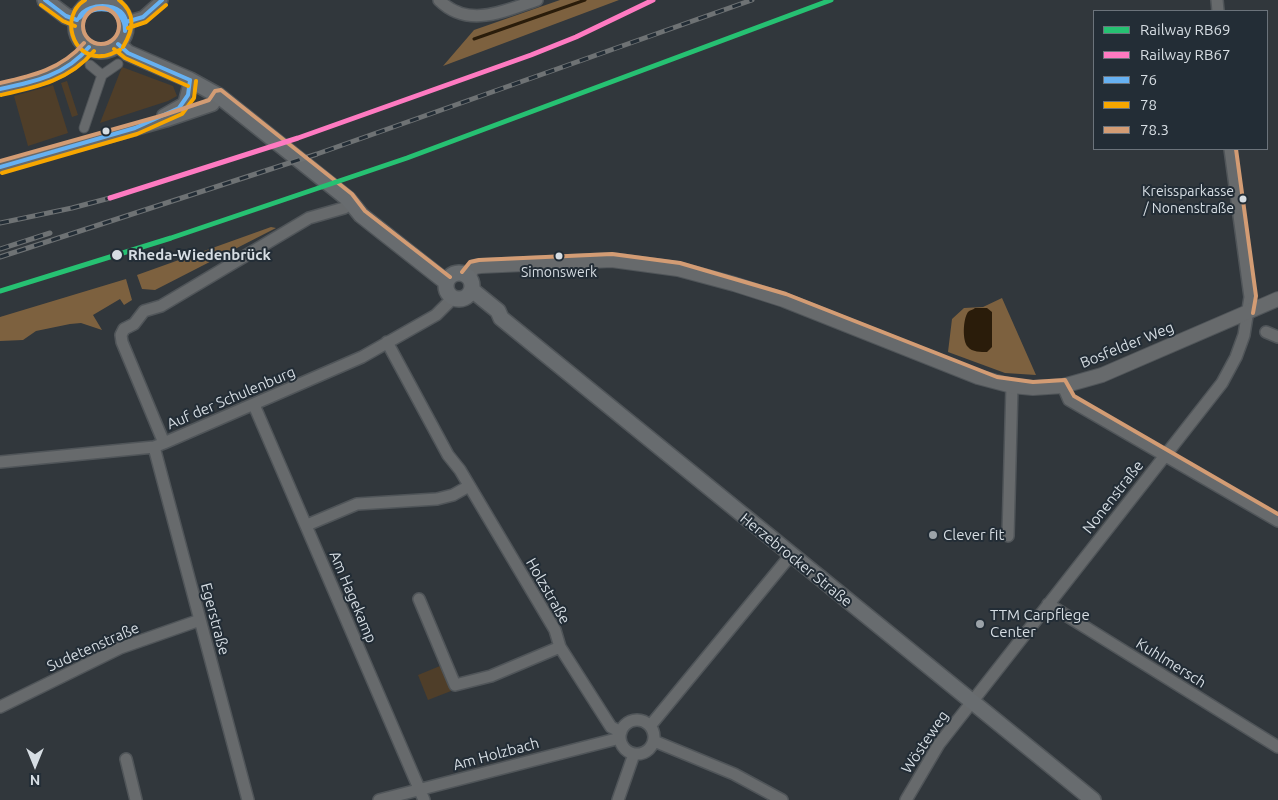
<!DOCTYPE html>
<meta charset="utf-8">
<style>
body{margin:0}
#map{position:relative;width:1278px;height:800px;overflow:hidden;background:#31373c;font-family:Ubuntu,sans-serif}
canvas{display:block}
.legend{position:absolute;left:1093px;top:10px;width:175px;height:140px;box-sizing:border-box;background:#232d36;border:1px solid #6b737b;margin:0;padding:6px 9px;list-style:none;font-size:15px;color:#d6dde3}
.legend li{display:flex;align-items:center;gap:10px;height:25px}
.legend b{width:25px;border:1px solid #6b737b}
.north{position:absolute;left:10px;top:740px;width:50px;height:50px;-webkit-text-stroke:4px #232d36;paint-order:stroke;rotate:180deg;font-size:14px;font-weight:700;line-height:20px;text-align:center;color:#d6dde3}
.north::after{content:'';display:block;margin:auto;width:18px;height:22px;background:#d6dde3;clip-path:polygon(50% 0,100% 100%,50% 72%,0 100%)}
</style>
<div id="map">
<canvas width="1278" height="800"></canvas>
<ul class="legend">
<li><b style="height:6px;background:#26c172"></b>Railway RB69</li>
<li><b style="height:6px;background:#fe7ac1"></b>Railway RB67</li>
<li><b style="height:6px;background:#66b1f2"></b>76</li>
<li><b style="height:6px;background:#f7a600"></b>78</li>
<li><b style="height:6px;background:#d39c74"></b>78.3</li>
</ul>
<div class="north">N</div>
</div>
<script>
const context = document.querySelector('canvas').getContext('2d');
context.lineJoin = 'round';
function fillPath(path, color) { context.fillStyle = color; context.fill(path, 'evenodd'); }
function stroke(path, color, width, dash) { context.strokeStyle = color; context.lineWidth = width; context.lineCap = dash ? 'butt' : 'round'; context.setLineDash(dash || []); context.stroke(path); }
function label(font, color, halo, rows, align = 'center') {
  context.font = font + ' Ubuntu,sans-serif'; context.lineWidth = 4; context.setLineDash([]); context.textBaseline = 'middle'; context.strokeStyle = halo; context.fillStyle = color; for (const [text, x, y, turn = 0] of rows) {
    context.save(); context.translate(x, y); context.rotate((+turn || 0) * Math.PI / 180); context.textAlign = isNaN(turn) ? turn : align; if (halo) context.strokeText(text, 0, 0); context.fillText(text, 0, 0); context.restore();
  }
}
fillPath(new Path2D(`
 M 122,67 L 173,86 L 177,96 L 168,101 L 100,123 Z
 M 67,81 L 78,115 L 72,117 L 61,83 Z
 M 53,85 L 68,133 L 28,146 L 14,96 Z
 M 440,666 L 451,691 L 428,700 L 418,675 Z`), '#4f3e29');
fillPath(new Path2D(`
 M 560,0 L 619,0 L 443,66 L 474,30 Z
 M 271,227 L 276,228 L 155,290 L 142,289 L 137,275 Z
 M 126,279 L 132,300 L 124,305 L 120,299 L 93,315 L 102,330 L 81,323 L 70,324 L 36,331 L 23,340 L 0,341 L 0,317 Z
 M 1002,298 L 1036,375 L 1005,373 L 948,352 L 952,319 L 964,308 L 983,307 Z`), '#7d613f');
fillPath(new Path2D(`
 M 975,308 L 987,308 L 992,312 L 992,347 L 987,352 C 981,352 972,352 968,347 C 962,341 963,319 968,312 C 970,310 973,310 975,308 Z`), '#2a1c0a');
stroke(new Path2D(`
 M 474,39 L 585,0`), '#2a1c0a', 3);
const pedestrian = new Path2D(`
 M 90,65 L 102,75
 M 84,128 L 102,75 L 118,64`);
const minor = new Path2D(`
 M 100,0 L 100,1
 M 439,0 C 468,29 504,11 537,0
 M 1217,0 L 1218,11
 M 126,22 L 143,17 L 162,0
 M 0,89 C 32,82 69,76 89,47
 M 163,115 L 184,103 L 190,80
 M 0,167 L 166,121 L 213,105 L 219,96
 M 1266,332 L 1278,337
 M 387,342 L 448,455 L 460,470 L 555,630 L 560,647 L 611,727 L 621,732
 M 1063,386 L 1069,400 L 1278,521
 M 254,405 L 424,800
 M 164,443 L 122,342 L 121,335 L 124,329 L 134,324 L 144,311 L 161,306 L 309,218 L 344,208 L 352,202
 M 154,447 L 248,800
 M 0,462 L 154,447 L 164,443 L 362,357 L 436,315 L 453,298
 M 307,525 L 357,504 L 437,499 L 453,495 L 469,486
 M 1008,536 L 1012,386
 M 419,599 L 455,685 L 491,676 L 560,647
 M 1048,604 L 1278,747
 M 0,707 L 120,648 L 200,620
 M620 737a17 17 0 1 1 34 0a17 17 0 1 1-34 0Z
 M 650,726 L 790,556
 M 654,741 L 734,774 L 782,800
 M 126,759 L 136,800
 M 379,800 L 620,738
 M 618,800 L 634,754
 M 906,800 L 939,744 L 1222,383 L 1236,357 L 1244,335 L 1250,297 L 1230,149`);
const tertiary = new Path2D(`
 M 467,276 L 474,267 L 480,266 L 612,260 L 678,269 L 734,284 L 784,300 L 978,377 L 1012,386 L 1033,388 L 1063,386 L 1102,375 L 1278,299`);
const secondary = new Path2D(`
 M 45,0 L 66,16 L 77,20
 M76 26a25 25 0 1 1 50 0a25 25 0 1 1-50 0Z
 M 118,44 L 128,53 L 190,80 L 219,96 L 348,199 L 361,215 L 446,282
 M446 286a13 13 0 1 1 26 0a13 13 0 1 1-26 0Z
 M 472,290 L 498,311 L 501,318 L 1093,800`);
stroke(pedestrian, '#505559', 11);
stroke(minor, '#505559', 14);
stroke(tertiary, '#505559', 16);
stroke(secondary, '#505559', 18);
stroke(pedestrian, '#676a6c', 9);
stroke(minor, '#676a6c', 11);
stroke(tertiary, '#676a6c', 14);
stroke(secondary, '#686c6f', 15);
const rail = new Path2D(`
 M 0,223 L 72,208 L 110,198
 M 0,249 L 50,233
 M 0,257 L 317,154 L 752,0`);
stroke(rail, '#6e7274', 5);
stroke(rail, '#232d36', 3, [9]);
stroke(new Path2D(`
 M 45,0 L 66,16 L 77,20
 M 79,18 C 86,0 134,1 125,31
 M 79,18 C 93,4 126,6 125,31
 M 126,22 L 143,17 L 162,0
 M 118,44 L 128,53 L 190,80
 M 0,89 C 34,82 66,75 89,47
 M 0,167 L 135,128 L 179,108 L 188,95 L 190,80`), '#66b1f2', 4);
stroke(new Path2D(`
 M 85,0 C 60,15 71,59 102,56 C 109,56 114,52 120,50
 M 119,0 C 137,14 133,30 123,47
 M 41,5 L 63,21 L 75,26
 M 128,28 L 146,22 L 166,5
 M 114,49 L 125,58 L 188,86
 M 1,95 C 37,87 70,80 94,51
 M 2,173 L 137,134 L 182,114 L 194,98 L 196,81`), '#f7a600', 4);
stroke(new Path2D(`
 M83 26a18 18 0 1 1 36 0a18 18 0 1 1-36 0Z
 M 0,83 C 32,76 62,69 84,43
 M 1236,149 L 1256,296 L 1253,313
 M 0,161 L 164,115 L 209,100 L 215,91 L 221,90 L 352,194 L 365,211 L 450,277
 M 462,272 L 470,262 L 479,260 L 612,254 L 680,263 L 786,294 L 997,377 L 1033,382 L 1065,380 L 1074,396 L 1278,514`), '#d39c74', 4);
stroke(new Path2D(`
 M 0,291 L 171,238 L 407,158 L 831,0`), '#26c172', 5);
stroke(new Path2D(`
 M 110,198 L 298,138 L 531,55 L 576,37 L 653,0`), '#fe7ac1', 5);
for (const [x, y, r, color] of [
 [106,131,4.5,"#d6dde3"],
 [1243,199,4.5,"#d6dde3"],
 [117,255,6,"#d6dde3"],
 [559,256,4.5,"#d6dde3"],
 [933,535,5,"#9ca3a9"],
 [980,624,5,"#9ca3a9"]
]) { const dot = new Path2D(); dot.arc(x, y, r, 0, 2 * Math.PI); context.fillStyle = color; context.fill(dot); stroke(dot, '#232d36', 2); }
label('14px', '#d6dde3', '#232d36', [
 ["Kreissparkasse",1234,191],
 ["/ Nonenstraße",1234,208],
 ["Simonswerk",559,272,"center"]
], 'right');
label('bold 15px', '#d6dde3', '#232d36', [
 ["Rheda-Wiedenbrück",128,255]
], 'left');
label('15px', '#d6dde3', '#232d36', [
 ["Bosfelder Weg",1127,345,-22],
 ["Auf der Schulenburg",231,398,-23],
 ["Nonenstraße",1113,497,-52],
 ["Herzebrocker Straße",796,560,39],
 ["Holzstraße",548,591,60],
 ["Am Hagekamp",353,597,67],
 ["Egerstraße",215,619,75],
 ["Sudetenstraße",93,647,-24],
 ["Kuhlmersch",1171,663,32],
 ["Wösteweg",925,742,-56],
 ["Am Holzbach",496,754,-15]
]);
label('15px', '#d6dde3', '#232d36', [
 ["Clever fit",943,535],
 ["TTM Carpflege",990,615],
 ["Center",990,632]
], 'left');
</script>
